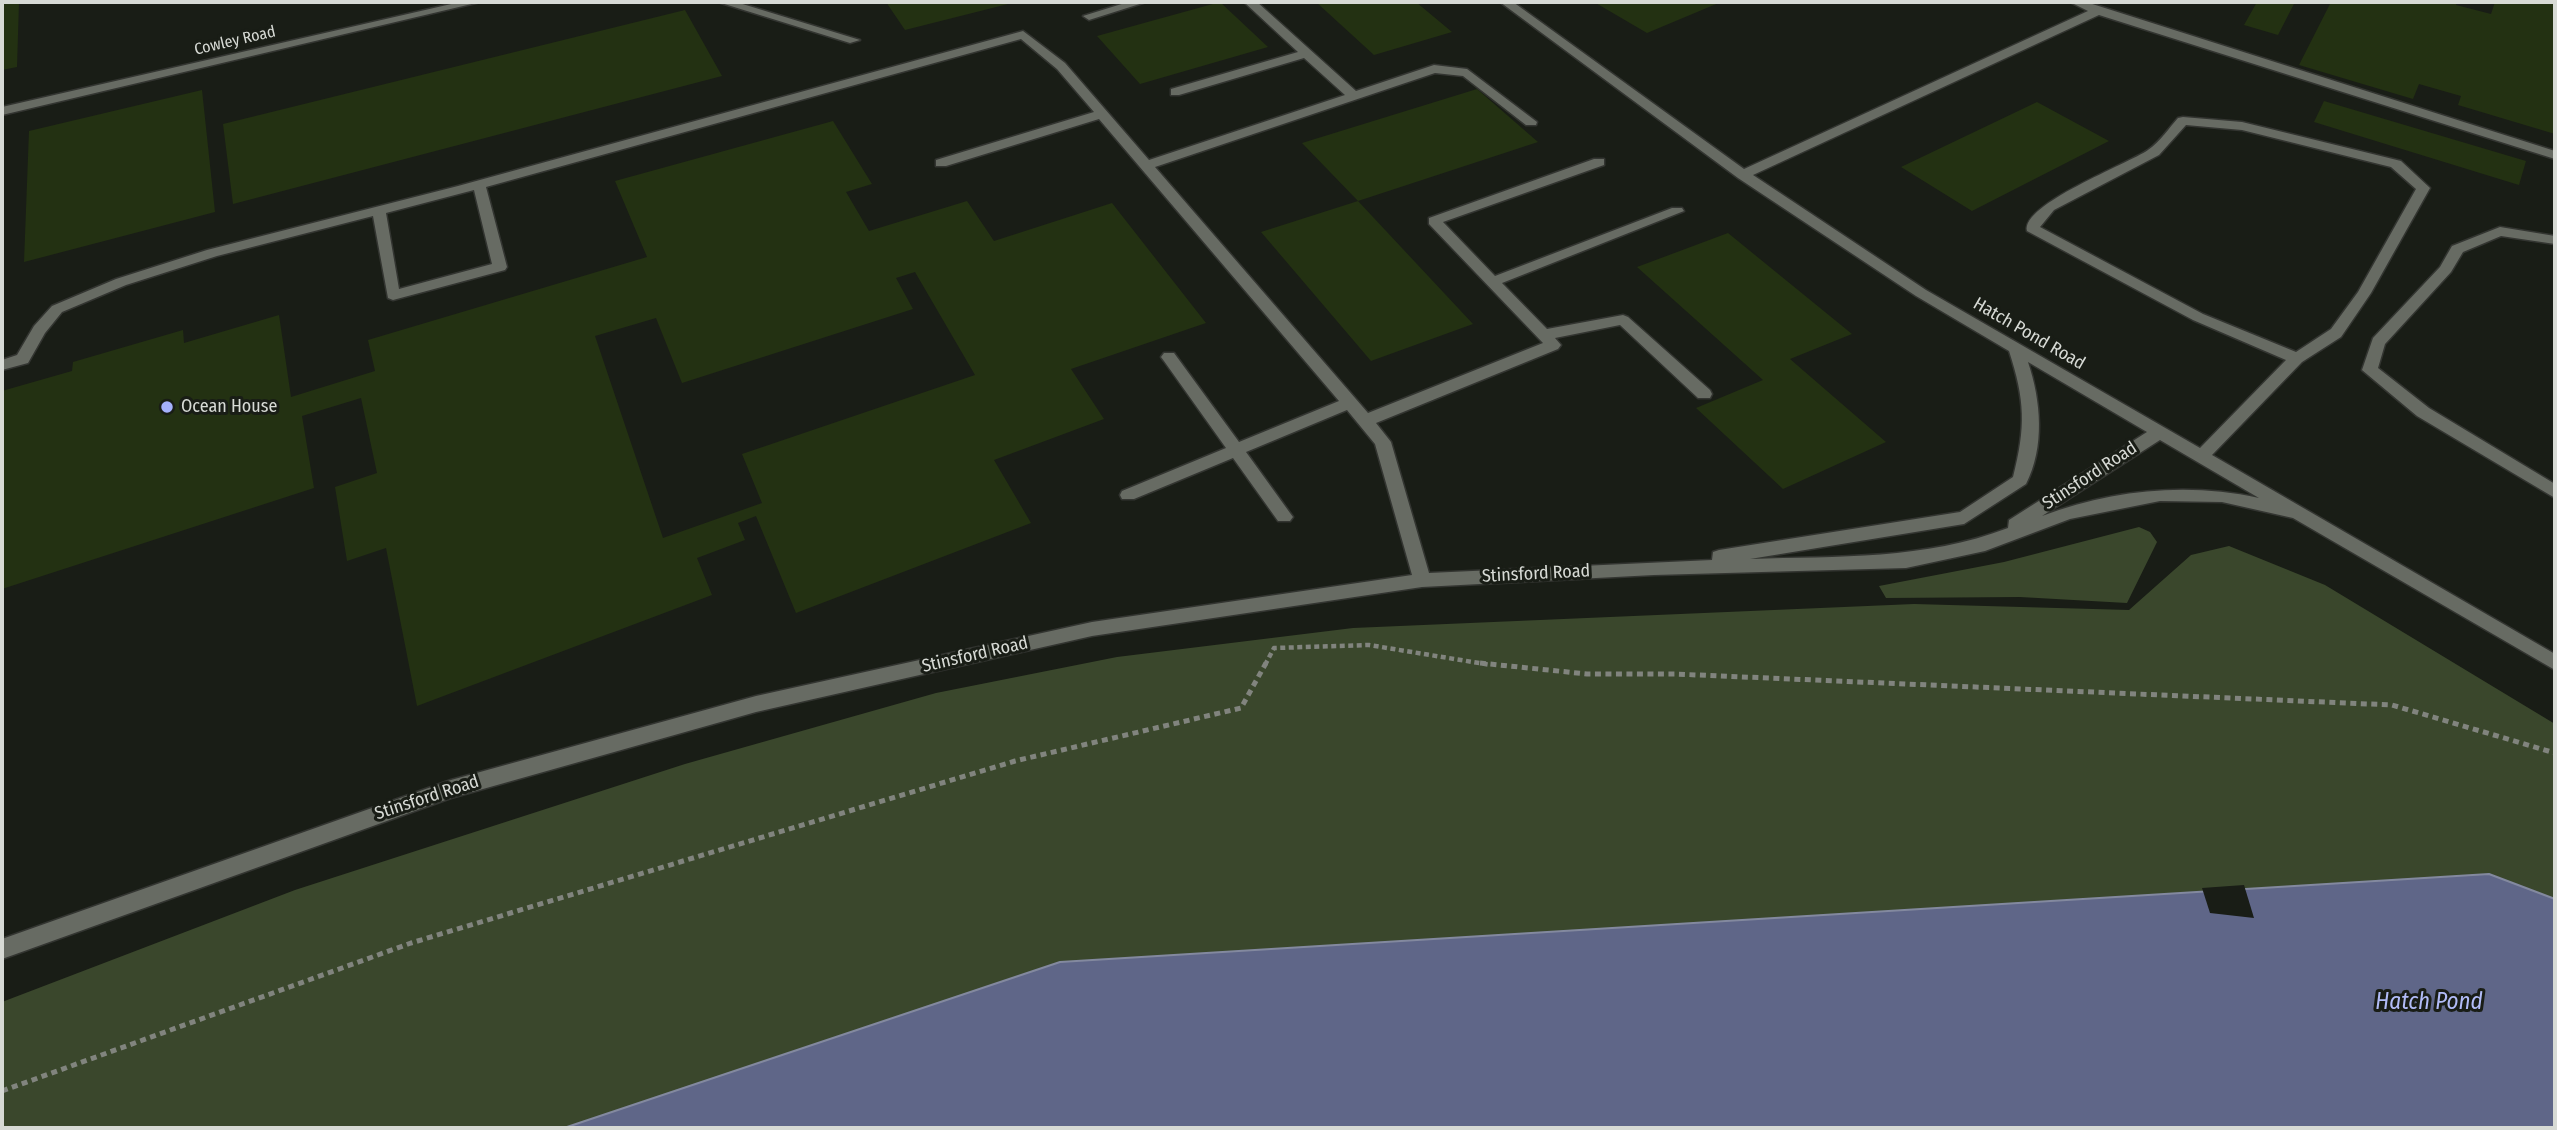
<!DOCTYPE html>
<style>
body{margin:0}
#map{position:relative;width:2557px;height:1130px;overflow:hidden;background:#191d16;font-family:"Fira Sans Condensed",sans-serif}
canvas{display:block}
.frame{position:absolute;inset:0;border:4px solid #d7dad5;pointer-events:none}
</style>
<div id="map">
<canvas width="2557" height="1130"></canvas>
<div class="frame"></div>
</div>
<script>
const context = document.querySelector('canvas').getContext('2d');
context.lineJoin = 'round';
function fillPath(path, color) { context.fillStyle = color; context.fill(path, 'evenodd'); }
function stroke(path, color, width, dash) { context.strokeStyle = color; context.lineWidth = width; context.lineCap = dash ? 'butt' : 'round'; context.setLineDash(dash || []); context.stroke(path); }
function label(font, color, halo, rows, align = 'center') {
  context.font = font + ' "Fira Sans Condensed",sans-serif'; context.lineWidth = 6; context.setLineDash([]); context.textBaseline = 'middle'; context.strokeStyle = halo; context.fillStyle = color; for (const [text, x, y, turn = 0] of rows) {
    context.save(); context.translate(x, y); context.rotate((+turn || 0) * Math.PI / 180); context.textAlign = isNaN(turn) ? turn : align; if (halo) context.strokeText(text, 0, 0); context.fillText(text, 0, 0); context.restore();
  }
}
fillPath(new Path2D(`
 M 2139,527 L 2150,532 L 2157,542 L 2127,603 L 2020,597 L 1886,598 L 1879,586 L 2004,562 Z
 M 2229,546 L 2325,585 L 2555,724 L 2555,1128 L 2,1128 L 2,1002 L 295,890 L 685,764 L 936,693 L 1117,657 L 1353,628 L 1914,604 L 2129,610 L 2191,555 Z`), '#3a472c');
const water = new Path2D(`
 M 2489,874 L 2555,899 L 2555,1128 L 564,1128 L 1060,962 Z`);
fillPath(water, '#5f6688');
stroke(water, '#83899f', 2);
fillPath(new Path2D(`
 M 2244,885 L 2254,918 L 2210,913 L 2202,888 Z`), '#191d16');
fillPath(new Path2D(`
 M 2,2 L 19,2 L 17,67 L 2,70 Z
 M 886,2 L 1012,2 L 1012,3 L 905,30 Z
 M 1220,2 L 1268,47 L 1140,84 L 1097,36 Z
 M 1316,2 L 1416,2 L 1452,32 L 1374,55 Z
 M 1594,2 L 1721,2 L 1647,33 Z
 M 2257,2 L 2295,2 L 2278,35 L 2244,25 Z
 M 2331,2 L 2457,2 L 2456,5 L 2491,14 L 2495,2 L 2555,2 L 2555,134 L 2458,105 L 2461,96 L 2419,84 L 2413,99 L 2299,65 Z
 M 685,10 L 722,76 L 233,204 L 223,124 Z
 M 1477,89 L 1538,142 L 1358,201 L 1302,143 Z
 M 202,90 L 215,212 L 24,262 L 29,131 Z
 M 2324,101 L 2526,161 L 2519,185 L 2314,122 Z
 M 2037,102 L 2109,141 L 1972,211 L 1901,167 Z
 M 833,121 L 872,184 L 846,192 L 869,231 L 967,201 L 994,241 L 1112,203 L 1206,323 L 1071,369 L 1104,419 L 994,460 L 1031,523 L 796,613 L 756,516 L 738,523 L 745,540 L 697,558 L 712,595 L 417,706 L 386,548 L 347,561 L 335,487 L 377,473 L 361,398 L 302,416 L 314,488 L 2,589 L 2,391 L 72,371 L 73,362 L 183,330 L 184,343 L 279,315 L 291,397 L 375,371 L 368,340 L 647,257 L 615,181 ZM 915,272 L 975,375 L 742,454 L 762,503 L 663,538 L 595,336 L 656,318 L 682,383 L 913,309 L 896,278 Z
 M 1358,201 L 1473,324 L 1371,361 L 1261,232 Z
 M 1728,233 L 1852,334 L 1790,359 L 1886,442 L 1783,489 L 1696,408 L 1763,380 L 1637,267 Z`), '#233112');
const minor = new Path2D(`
 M 460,2 L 480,2 L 2,115 L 2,107 Z
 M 718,2 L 736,2 L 860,40 L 850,43 Z
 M 1128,2 L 1146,2 L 1089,20 L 1083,16 Z
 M 1244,2 L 1257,2 L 1356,91 L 1434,65 L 1467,69 L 1537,122 L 1536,125 L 1526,125 L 1463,76 L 1435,73 L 1155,167 L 1368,413 L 1543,343 L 1429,224 L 1429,218 L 1594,159 L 1604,159 L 1604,165 L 1443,222 L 1495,276 L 1672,208 L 1682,208 L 1684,211 L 1502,283 L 1547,329 L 1623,315 L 1628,317 L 1710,390 L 1712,394 L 1710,398 L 1698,398 L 1620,325 L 1555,338 L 1561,345 L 1558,349 L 1376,423 L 1391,442 L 1429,573 L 1712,560 L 1713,552 L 1719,550 L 1960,512 L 2013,477 C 2026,427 2025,400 2009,351 L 1916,296 L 1738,178 L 1500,2 L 1513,2 L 1744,169 L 2088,11 L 2070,2 L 2086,2 L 2555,151 L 2555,159 L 2099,15 L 1753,175 L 1926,290 L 2200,448 L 2286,360 L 2193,320 L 2027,231 C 2021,204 2128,164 2148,150 C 2160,142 2169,128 2178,118 L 2183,117 L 2242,122 L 2401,161 L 2430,188 L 2371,293 L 2341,337 L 2302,362 L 2212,455 L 2555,654 L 2555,670 L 2293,518 L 2222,502 L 2160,501 L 2070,519 L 1985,551 L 1906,568 L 1654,575 L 1422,587 L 1092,636 L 756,712 L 451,798 L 2,959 L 2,939 L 451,780 L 756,696 L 1092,622 L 1412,575 L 1375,444 L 1347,410 L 1246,452 L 1290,513 L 1293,517 L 1290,521 L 1278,521 L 1233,458 L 1134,499 L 1122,499 L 1120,495 L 1122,491 L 1226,448 L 1164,361 L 1161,357 L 1164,353 L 1174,353 L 1239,442 L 1339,401 L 1099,119 L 946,166 L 936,166 L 936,160 L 1094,112 L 1057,69 L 1021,39 L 486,187 L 507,267 L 505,270 L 393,300 L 388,298 L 373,216 L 217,256 L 126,285 L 62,312 L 45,333 L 28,363 L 2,370 L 2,360 L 17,355 L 34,326 L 52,306 L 116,279 L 207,250 L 458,186 L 1023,31 L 1065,63 L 1149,160 L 1345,95 L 1304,58 L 1179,95 L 1171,95 L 1171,89 L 1298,52 ZM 2186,125 L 2242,130 L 2391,167 L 2416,189 L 2358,292 L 2331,329 L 2296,352 L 2203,314 L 2040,227 L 2054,210 L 2159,155 ZM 474,190 L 492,264 L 399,289 L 386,213 ZM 2028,362 L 2147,432 L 2009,520 L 2008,528 C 1924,560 1839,556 1750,559 L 1964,524 L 2026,484 C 2045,447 2041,401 2028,362 ZM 2160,440 L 2259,498 C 2187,482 2111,490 2042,516 Z
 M 2500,227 L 2555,236 L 2555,244 L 2501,236 L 2463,252 L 2451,272 L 2385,344 L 2378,368 L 2429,408 L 2555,484 L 2555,498 L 2417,416 L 2362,370 L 2373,338 L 2440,267 L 2452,246 Z`);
stroke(minor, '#333531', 3);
stroke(new Path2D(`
 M 1265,665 L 1274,648 L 1369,645 L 1491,665`), '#81847e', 4.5, [5, 3.5]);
stroke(new Path2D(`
 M 1480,663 L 1587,674 L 1675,674 L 2392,705 L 2555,753
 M 2,1091 L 411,943 L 1015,761 L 1241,708 L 1266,663`), '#81847e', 5, [6, 4.5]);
fillPath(minor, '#676b63');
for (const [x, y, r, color] of [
 [167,407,7,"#a5b1fc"]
]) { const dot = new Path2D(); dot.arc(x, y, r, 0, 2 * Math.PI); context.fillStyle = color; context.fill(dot); stroke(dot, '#191d16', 2.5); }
label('16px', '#d7dad5', '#191d16', [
 ["Cowley Road",235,41,-13]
]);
label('18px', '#d7dad5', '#191d16', [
 ["Hatch Pond Road",2029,334,30],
 ["Stinsford Road",2090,476,-33],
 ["Stinsford Road",1536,574,-3],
 ["Stinsford Road",975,655,-13],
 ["Stinsford Road",427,798,-18]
]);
label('18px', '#d7dad5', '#191d16', [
 ["Ocean House",181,407]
], 'left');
label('italic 23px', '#b2bcf7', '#191d16', [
 ["Hatch Pond",2429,1003]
]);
</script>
